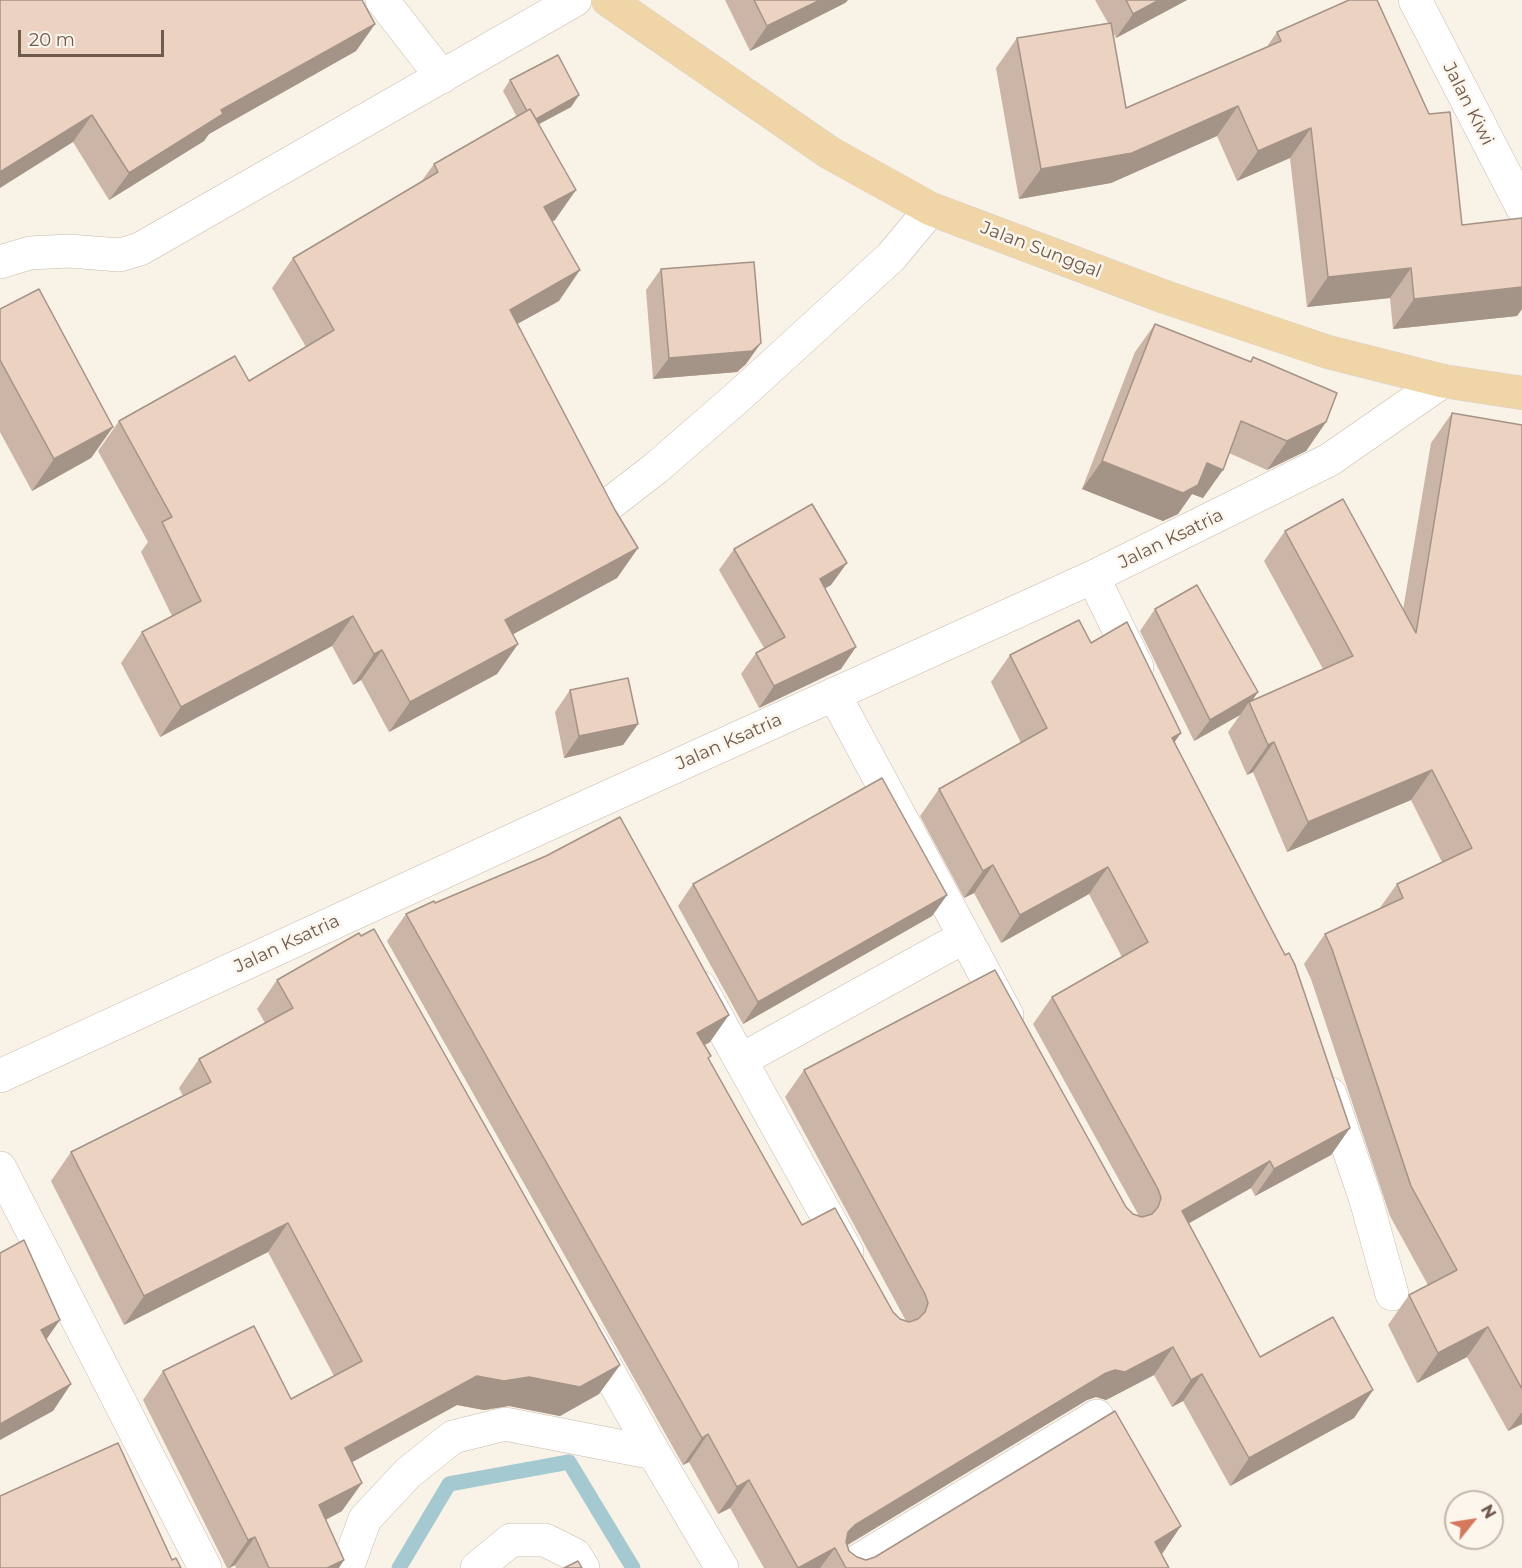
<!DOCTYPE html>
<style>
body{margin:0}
#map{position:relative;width:1522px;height:1568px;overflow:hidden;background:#f9f2e6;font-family:Montserrat,sans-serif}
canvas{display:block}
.north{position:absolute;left:1444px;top:1490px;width:60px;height:60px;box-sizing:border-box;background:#fdf6ec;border:2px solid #c4b8ad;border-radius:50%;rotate:60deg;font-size:16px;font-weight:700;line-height:24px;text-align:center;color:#6f5a4e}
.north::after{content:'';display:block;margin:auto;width:21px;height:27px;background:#d5775a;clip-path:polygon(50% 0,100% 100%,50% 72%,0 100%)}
.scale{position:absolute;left:18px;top:30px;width:146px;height:27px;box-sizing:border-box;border:3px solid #6f5a4e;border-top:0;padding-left:8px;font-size:18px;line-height:21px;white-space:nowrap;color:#6f5a4e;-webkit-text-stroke:4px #fdf6ec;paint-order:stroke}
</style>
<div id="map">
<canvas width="1522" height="1568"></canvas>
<div class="north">N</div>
<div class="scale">20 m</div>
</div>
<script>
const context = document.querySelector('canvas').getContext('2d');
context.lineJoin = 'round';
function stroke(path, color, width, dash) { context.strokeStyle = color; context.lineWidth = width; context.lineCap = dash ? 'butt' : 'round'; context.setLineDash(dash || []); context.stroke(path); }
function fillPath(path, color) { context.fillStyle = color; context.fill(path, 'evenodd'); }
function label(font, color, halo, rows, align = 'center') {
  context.font = font + ' Montserrat,sans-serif'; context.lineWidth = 5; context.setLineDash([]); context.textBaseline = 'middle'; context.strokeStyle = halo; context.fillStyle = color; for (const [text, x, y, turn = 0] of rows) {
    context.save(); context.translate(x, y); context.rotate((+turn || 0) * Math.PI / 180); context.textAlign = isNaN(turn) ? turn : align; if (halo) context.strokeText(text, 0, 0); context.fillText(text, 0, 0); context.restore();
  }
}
stroke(new Path2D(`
 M 399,1568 L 449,1484 L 569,1462 L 633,1568`), '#a4c9d1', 15);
const minor = new Path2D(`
 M 382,0 L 442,77
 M 1415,0 L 1522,207
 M 0,262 L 30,253 L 69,251 L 120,255 L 140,249 L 575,0
 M 612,502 L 656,468 L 740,395 L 891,257 L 931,209
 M 1093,577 L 1137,667
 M 834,694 L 1007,1015
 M 700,987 L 847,1252
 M 741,1060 L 964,937
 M 0,1076 L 546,825 L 1093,577 L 1329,460 L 1443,381
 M 1330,1094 L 1366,1200 L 1392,1294
 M 0,1168 L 205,1568
 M 589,1337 L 654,1453
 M 347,1568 L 365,1519 L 408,1473 L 453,1437 L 505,1424 L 654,1453 L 722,1568
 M 477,1568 L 511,1540 L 545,1540 L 575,1555 L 583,1568
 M 846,1568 L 1097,1416`);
const primary = new Path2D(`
 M 608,0 L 830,153 L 931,209 L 1165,297 L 1328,352 L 1443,381 L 1522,393`);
stroke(minor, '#c9baae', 34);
stroke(primary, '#d7d1cd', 34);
stroke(minor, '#fff', 33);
stroke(primary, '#f0d6a6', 33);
fillPath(new Path2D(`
 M 0,0 L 375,24 L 356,51 L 209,134 L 204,141 L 109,200 L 73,142 Z
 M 725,0 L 848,0 L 845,3 L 750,51 Z
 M 1095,0 L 1187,0 L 1116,38 L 1112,30 L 1126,108 L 1266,48 L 1277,32 L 1462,225 L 1522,218 L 1522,309 L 1517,316 L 1393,329 L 1390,298 L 1307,307 L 1290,158 L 1237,181 L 1217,136 L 1111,183 L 1019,199 L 996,68 L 1017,38 L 1108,23 Z
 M 510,80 L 579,95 L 571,107 L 539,124 L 555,220 L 552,221 L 559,301 L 517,324 L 615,510 L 638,548 L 617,578 L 513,634 L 518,644 L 497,674 L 389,732 L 361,680 L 353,685 L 332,646 L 160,737 L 121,663 L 142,632 L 172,616 L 141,552 L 148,542 L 98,451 L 119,421 L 249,381 L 306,347 L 272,288 L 293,258 L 421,182 L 434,164 L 517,117 L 503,91 Z
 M 661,269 L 746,364 L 737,372 L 653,379 L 646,290 Z
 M 0,309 L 113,427 L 91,458 L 32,491 L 0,432 Z
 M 1155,324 L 1250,361 L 1253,357 L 1326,422 L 1306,451 L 1267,470 L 1229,453 L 1203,498 L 1192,494 L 1178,514 L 1163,521 L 1082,489 L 1135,352 Z
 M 1452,413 L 1522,425 L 1522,1424 L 1508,1431 L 1467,1357 L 1417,1383 L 1388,1325 L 1409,1295 L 1428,1285 L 1390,1216 L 1311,979 L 1304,964 L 1325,934 L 1379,909 L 1397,884 L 1442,862 L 1411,800 L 1287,852 L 1253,772 L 1247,775 L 1228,732 L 1240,715 L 1194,741 L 1140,631 L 1155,609 L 1251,701 L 1323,669 L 1264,561 L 1285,531 L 1403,610 L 1431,443 Z
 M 734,549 L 831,585 L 825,588 L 841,669 L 759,708 L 741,674 L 756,653 L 764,648 L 719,570 Z
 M 1091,643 L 1175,742 L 1350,1128 L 1331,1155 L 1255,1196 L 1251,1188 L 1189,1223 L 1260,1357 L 1373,1390 L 1354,1418 L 1230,1486 L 1183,1401 L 1172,1407 L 1154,1375 L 1106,1400 L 1096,1397 L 1087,1400 L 847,1545 L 849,1551 L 857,1557 L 866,1560 L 1162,1554 L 1169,1568 L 764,1568 L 730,1508 L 718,1514 L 689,1462 L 683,1465 L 387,941 L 406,914 L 435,903 L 710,1042 L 705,1045 L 709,1059 L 802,1225 L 900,1319 L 906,1321 L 785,1097 L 804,1070 L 1126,1207 L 1133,1214 L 1139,1216 L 1033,1024 L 1052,997 L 1122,957 L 1089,894 L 1001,943 L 974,893 L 964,898 L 920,816 L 939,789 L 1021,743 L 991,682 L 1010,655 Z
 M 570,690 L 638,724 L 623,745 L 564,758 L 555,712 Z
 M 693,884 L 947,895 L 932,916 L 743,1024 L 678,906 Z
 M 277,980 L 620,1365 L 599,1394 L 560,1416 L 509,1406 L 484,1410 L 457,1405 L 352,1462 L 342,1511 L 326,1520 L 339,1568 L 236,1568 L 235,1565 L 230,1568 L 227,1568 L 143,1400 L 163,1371 L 291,1399 L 334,1376 L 268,1252 L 124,1325 L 51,1181 L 71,1152 L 183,1096 L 179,1088 L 199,1059 L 265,1023 L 257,1009 Z`), '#cab5a6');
fillPath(new Path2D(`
 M 820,0 L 848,0 L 845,3 L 750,51 L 767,26 Z
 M 1159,0 L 1187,0 L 1116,38 L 1133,14 Z
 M 375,24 L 356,51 L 209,134 L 204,141 L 109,200 L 129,173 L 221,110 Z
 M 579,95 L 571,107 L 524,132 L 532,121 Z
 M 1238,106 L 1217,136 L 1111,183 L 1019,199 L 1041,169 Z
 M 92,115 L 73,142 L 0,188 L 0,172 Z
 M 1311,128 L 1290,158 L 1237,181 L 1258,151 Z
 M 576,190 L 555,220 L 523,237 L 544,207 Z
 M 1411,268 L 1390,298 L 1307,307 L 1328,277 Z
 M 580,270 L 559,301 L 488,340 L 510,310 Z
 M 1522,287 L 1522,309 L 1517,316 L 1393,329 L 1414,299 Z
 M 761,343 L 746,364 L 737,372 L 653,379 L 669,358 Z
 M 1326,422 L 1306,451 L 1267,470 L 1287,441 Z
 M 113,427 L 91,458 L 32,491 L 54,459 Z
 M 1102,461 L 1207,463 L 1223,470 L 1203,498 L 1192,494 L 1178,514 L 1163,521 L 1082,489 Z
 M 638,548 L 617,578 L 484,650 L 505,620 Z
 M 847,563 L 831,585 L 805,600 L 820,579 Z
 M 353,616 L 332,646 L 160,737 L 181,707 Z
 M 518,644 L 497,674 L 389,732 L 410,702 Z
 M 856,647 L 841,669 L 759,708 L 774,686 Z
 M 382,650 L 361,680 L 353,685 L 374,654 Z
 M 1258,692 L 1250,704 L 1249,702 L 1240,715 L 1194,741 L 1210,720 Z
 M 638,724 L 623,745 L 564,758 L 579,736 Z
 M 1181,733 L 1162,760 L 1172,738 Z
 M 1274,742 L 1253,772 L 1247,775 L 1268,745 Z
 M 1432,770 L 1411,800 L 1287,852 L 1308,822 Z
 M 993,865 L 974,893 L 964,898 L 983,871 Z
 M 1108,867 L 1089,894 L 1001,943 L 1020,915 Z
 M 947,895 L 932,916 L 743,1024 L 758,1002 Z
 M 729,1015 L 710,1042 L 678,1060 L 697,1033 Z
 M 1350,1128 L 1331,1155 L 1255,1196 L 1274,1169 Z
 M 1270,1161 L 1251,1188 L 1163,1238 L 1182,1211 Z
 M 288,1223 L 268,1252 L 124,1325 L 144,1296 Z
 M 60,1320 L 41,1347 L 41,1330 Z
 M 1488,1327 L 1467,1357 L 1417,1383 L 1438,1353 Z
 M 1173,1347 L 1154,1375 L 1106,1400 L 1096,1397 L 1087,1400 L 836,1552 L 848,1532 L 855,1525 L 1106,1373 Z
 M 620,1365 L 599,1394 L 560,1416 L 509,1406 L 484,1410 L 457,1405 L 325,1477 L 345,1448 L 477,1376 L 529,1377 Z
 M 1202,1374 L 1183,1401 L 1172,1407 L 1191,1380 Z
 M 71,1384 L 53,1411 L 0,1440 L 0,1424 Z
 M 1373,1390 L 1354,1418 L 1230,1486 L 1249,1458 Z
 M 1522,1412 L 1522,1424 L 1508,1431 Z
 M 708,1434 L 689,1462 L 683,1465 L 702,1438 Z
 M 749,1480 L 730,1508 L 718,1514 L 737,1487 Z
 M 362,1483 L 342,1511 L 299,1533 L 319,1505 Z
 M 1181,1526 L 1162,1554 L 1137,1568 L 1155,1542 Z
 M 255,1537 L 235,1565 L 229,1568 L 248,1540 Z
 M 835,1548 L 820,1568 L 799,1568 Z
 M 344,1560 L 339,1568 L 327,1568 Z`), '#a49387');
const building = new Path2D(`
 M 0,0 L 362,0 L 375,24 L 221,110 L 223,114 L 129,173 L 92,115 L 0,172 Z
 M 754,0 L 820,0 L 767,26 Z
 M 1126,0 L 1159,0 L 1133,14 Z
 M 1349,0 L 1377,0 L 1429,114 L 1450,112 L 1462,225 L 1522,218 L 1522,287 L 1414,299 L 1411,268 L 1328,277 L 1311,128 L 1258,151 L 1238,106 L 1132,153 L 1041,169 L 1017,38 L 1111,23 L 1126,108 L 1281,41 L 1277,32 Z
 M 558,55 L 579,95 L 536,119 L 530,109 L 527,111 L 510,80 Z
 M 530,109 L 576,190 L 544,207 L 580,270 L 510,310 L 615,510 L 638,548 L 505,620 L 518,644 L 410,702 L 382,650 L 374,654 L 353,616 L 181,707 L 142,632 L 201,601 L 162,522 L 172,517 L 119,421 L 235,356 L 249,381 L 334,330 L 293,258 L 438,172 L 434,164 Z
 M 754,262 L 761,343 L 752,351 L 669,358 L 661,269 Z
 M 39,289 L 113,427 L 54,459 L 0,360 L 0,309 Z
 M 1155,324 L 1251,362 L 1253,357 L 1337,393 L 1326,422 L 1287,441 L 1241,421 L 1223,470 L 1207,463 L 1198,485 L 1183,493 L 1102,461 Z
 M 1452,413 L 1522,425 L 1522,1389 L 1488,1327 L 1438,1353 L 1409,1295 L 1457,1270 L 1411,1186 L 1332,949 L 1325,934 L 1403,898 L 1397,884 L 1472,848 L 1432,770 L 1308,822 L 1274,742 L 1268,745 L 1249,702 L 1353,656 L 1285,531 L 1343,499 L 1416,633 Z
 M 812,504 L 847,563 L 820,579 L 856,647 L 774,686 L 756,653 L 785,637 L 734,549 Z
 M 1197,585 L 1258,692 L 1210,720 L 1155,609 Z
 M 1079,620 L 1091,643 L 1127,622 L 1181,733 L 1172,738 L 1285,955 L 1289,953 L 1295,965 L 1350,1128 L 1274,1169 L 1270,1161 L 1182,1211 L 1260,1357 L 1333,1317 L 1373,1390 L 1249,1458 L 1202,1374 L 1191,1380 L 1173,1347 L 1125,1372 L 1115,1370 L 1106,1373 L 855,1525 L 848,1532 L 846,1542 L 849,1551 L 857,1557 L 866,1560 L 875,1557 L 1115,1411 L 1181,1526 L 1155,1542 L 1169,1568 L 846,1568 L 835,1548 L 798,1568 L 749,1480 L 737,1487 L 708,1434 L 702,1438 L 406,914 L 434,901 L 435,903 L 546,856 L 620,817 L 729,1015 L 697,1033 L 711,1056 L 708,1058 L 802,1225 L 835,1208 L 893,1312 L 900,1319 L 909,1322 L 918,1319 L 925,1312 L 928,1303 L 925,1294 L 804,1070 L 995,970 L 1126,1207 L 1133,1214 L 1142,1217 L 1152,1214 L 1158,1207 L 1161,1198 L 1158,1189 L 1052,997 L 1148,942 L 1108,867 L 1020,915 L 993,865 L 983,871 L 939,789 L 1047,728 L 1010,655 Z
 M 628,678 L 638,724 L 579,736 L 570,690 Z
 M 882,778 L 947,895 L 758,1002 L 693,884 Z
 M 374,929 L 620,1365 L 580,1387 L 529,1377 L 504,1381 L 477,1376 L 345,1448 L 362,1483 L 319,1505 L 344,1560 L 327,1568 L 269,1568 L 255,1537 L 248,1540 L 163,1371 L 254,1326 L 291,1399 L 362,1361 L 288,1223 L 144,1296 L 71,1152 L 211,1082 L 199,1059 L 293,1008 L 277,980 L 359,933 L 361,936 Z
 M 24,1240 L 60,1320 L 41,1330 L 71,1384 L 0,1424 L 0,1253 Z
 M 118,1443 L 172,1560 L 176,1558 L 181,1568 L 0,1568 L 0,1496 Z
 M 578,1561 L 582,1568 L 564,1568 Z`);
fillPath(building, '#ebd2c1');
stroke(building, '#a49387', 1.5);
label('18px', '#6f5a4e', '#fdf6ec', [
 ["Jalan Kiwi",1468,104,63],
 ["Jalan Sunggal",1041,250,21],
 ["Jalan Ksatria",1171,539,-26],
 ["Jalan Ksatria",729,742,-24],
 ["Jalan Ksatria",287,944,-25]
]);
</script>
